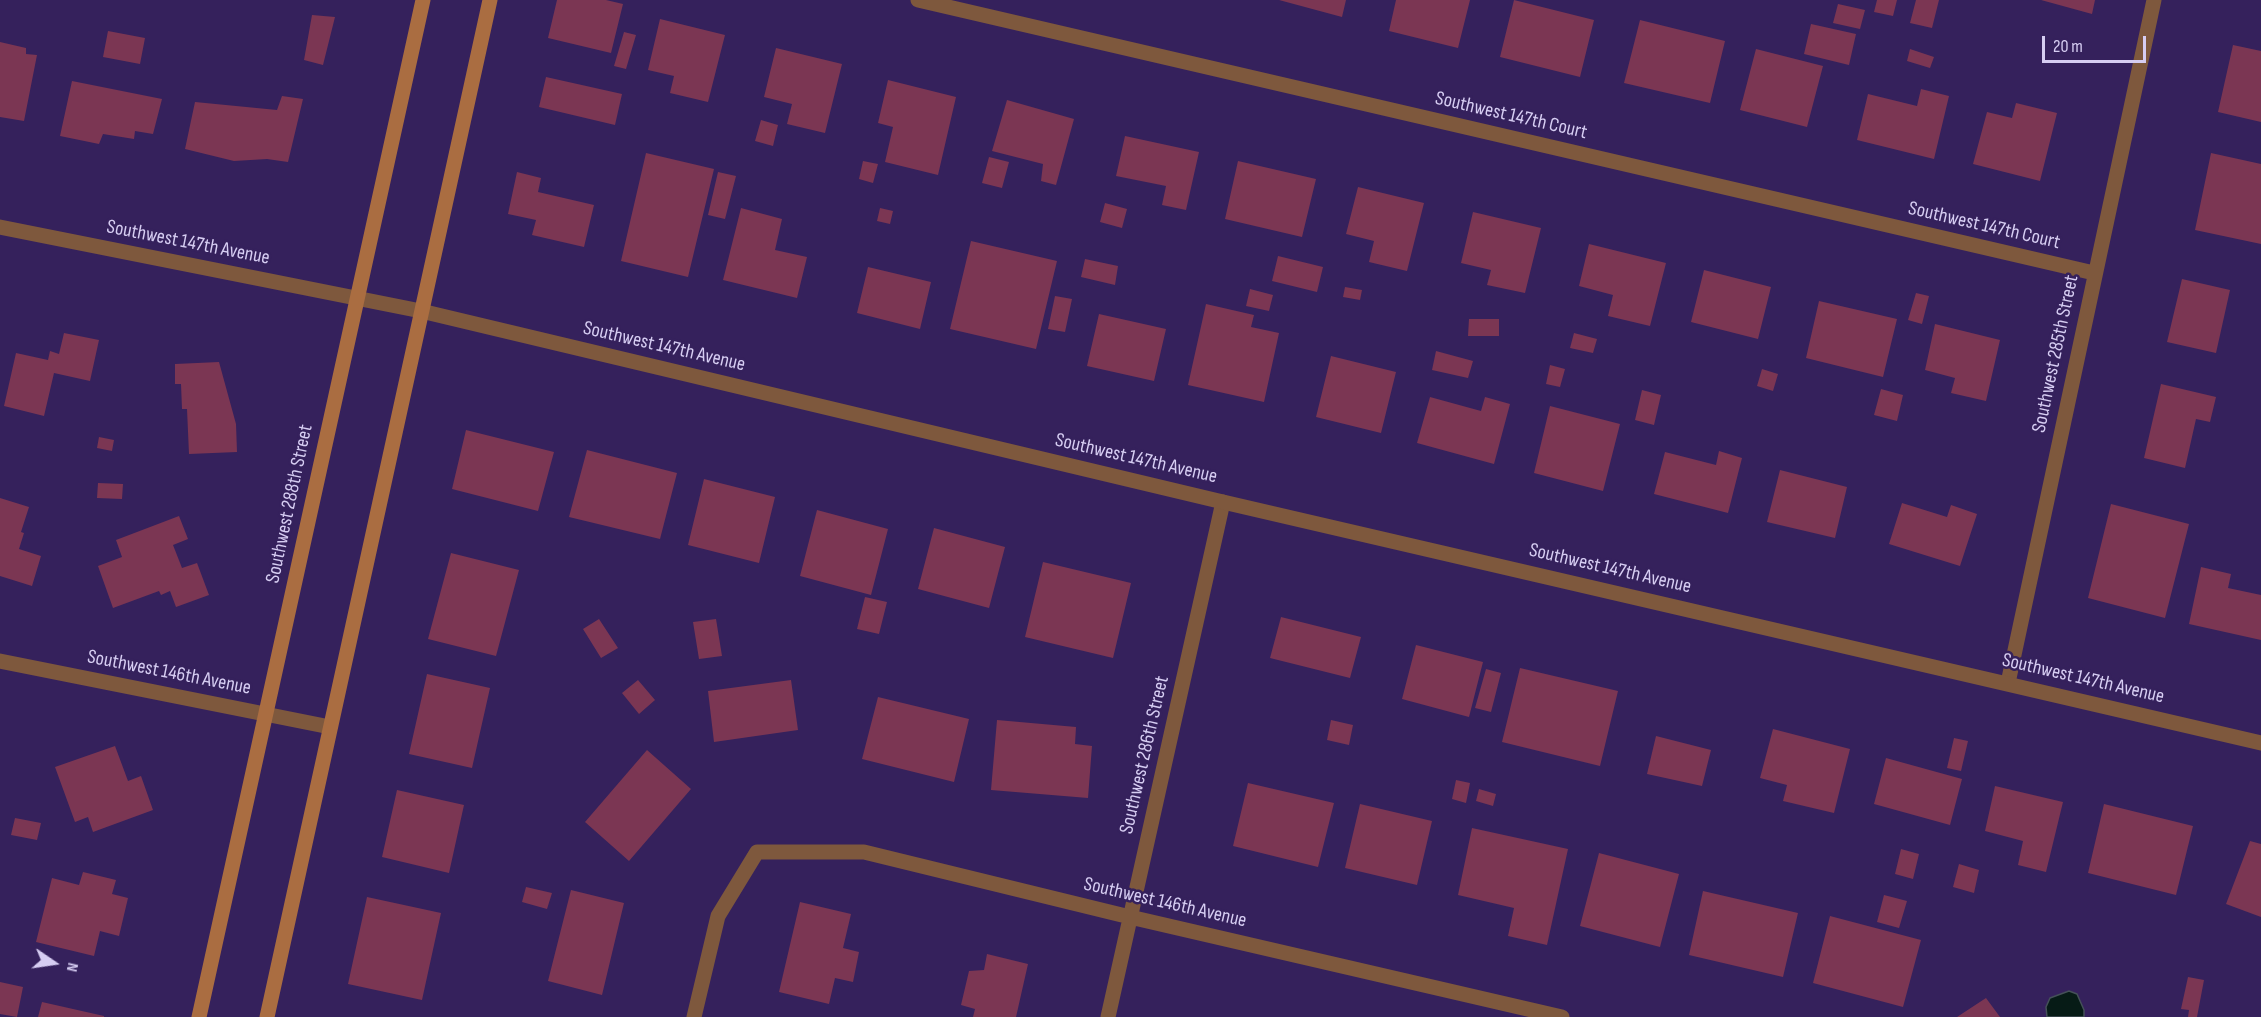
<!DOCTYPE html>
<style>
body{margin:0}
#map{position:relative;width:2261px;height:1017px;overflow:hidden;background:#35215c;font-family:"Sofia Sans Condensed",sans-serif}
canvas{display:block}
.north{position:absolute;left:24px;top:933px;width:60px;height:60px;-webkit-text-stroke:4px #35215c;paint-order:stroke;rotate:103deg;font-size:16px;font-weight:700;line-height:24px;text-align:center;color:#d6cdf2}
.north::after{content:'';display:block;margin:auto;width:21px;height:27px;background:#d6cdf2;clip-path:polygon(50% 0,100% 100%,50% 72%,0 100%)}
.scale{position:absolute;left:2042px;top:36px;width:104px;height:27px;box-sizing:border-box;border:3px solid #d6cdf2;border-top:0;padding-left:8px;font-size:18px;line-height:21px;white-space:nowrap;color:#d6cdf2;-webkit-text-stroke:4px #35215c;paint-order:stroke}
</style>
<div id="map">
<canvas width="2261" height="1017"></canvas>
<div class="north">N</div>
<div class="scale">20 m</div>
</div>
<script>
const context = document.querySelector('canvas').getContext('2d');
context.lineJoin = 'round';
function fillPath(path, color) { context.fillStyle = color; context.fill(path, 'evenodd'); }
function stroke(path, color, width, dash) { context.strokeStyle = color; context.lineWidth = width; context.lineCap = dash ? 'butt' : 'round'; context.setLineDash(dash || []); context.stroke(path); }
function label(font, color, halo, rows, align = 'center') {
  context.font = font + ' "Sofia Sans Condensed",sans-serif'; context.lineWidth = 5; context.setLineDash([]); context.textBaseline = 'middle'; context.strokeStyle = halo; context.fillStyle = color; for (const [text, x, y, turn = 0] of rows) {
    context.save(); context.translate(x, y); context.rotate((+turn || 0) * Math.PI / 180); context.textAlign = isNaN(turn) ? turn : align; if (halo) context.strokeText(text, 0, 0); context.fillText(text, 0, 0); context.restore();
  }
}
const water = new Path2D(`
 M 2069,991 L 2077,994 L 2084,1010 L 2084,1017 L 2047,1017 L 2046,1007 L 2050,998 Z`);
fillPath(water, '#061b16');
stroke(water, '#445058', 1.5);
fillPath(new Path2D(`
 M 557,0 L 606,0 L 623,4 L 611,53 L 548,38 Z
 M 1279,0 L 1346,0 L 1342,17 Z
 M 1396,0 L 1470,0 L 1458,48 L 1389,31 Z
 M 1514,0 L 1594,20 L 1580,77 L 1500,57 Z
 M 1877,0 L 1897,0 L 1893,16 L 1874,12 Z
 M 1916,0 L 1939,0 L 1932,28 L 1910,23 Z
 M 2041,0 L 2095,0 L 2092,14 Z
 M 1838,4 L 1865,10 L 1860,29 L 1833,23 Z
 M 312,15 L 335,17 L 323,65 L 304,60 Z
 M 660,19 L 725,35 L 708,102 L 670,93 L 674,76 L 648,70 Z
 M 1640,20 L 1725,41 L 1710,103 L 1624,83 Z
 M 1811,24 L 1856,34 L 1849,65 L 1804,54 Z
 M 108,31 L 145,38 L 140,64 L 103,57 Z
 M 624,32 L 636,35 L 626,69 L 614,66 Z
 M 0,42 L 26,48 L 26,54 L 37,55 L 24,121 L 0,117 Z
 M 2233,45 L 2261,51 L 2261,122 L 2218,112 Z
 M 776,48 L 842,64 L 825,133 L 787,124 L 792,104 L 764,97 Z
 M 1756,49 L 1823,66 L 1807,127 L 1740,110 Z
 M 1910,49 L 1934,57 L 1930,68 L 1907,61 Z
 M 546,77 L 622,94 L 615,125 L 539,107 Z
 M 888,80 L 956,97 L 938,175 L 885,162 L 893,127 L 878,123 Z
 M 72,81 L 162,99 L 153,134 L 135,131 L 134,139 L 103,134 L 99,144 L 60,136 Z
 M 1921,89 L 1949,96 L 1934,159 L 1857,140 L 1868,94 L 1917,106 Z
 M 282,96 L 303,99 L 288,162 L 267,159 L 234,161 L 185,149 L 195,102 L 277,110 Z
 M 1007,100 L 1074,119 L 1056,185 L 1041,181 L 1043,164 L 992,151 Z
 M 2016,103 L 2057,113 L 2040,181 L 1973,164 L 1987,112 L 2012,118 Z
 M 761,120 L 778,125 L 773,146 L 755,141 Z
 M 1125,136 L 1199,152 L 1186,210 L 1162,205 L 1166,186 L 1116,176 Z
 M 646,153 L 714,169 L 688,277 L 621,261 Z
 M 2211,153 L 2261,164 L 2261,244 L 2195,230 Z
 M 989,157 L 1009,162 L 1002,188 L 982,183 Z
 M 863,161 L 878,164 L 873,183 L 859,179 Z
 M 1238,161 L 1316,179 L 1302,237 L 1225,219 Z
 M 517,172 L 541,178 L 538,192 L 594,205 L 584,247 L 532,235 L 536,220 L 508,214 Z
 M 718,172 L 736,176 L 725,219 L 708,215 Z
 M 1358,187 L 1424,203 L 1407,271 L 1369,262 L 1374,241 L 1346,234 Z
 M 1105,203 L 1127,209 L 1122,228 L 1100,222 Z
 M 741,208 L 782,219 L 775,250 L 807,257 L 797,298 L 723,280 Z
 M 880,208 L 893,211 L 890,224 L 877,221 Z
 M 1473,212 L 1541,228 L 1525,293 L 1487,285 L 1491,270 L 1461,263 Z
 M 971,241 L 1057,261 L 1036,349 L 950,329 Z
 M 1589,244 L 1666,263 L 1650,326 L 1608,316 L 1613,295 L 1579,286 Z
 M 1278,256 L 1323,267 L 1317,292 L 1272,281 Z
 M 1085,259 L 1118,266 L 1115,285 L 1081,277 Z
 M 868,267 L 931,282 L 920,329 L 857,313 Z
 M 1704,270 L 1771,287 L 1758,339 L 1691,322 Z
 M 2182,279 L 2230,290 L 2216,353 L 2167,342 Z
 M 1345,287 L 1362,290 L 1360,300 L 1343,297 Z
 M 1250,289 L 1273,295 L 1269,311 L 1246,306 Z
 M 1916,293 L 1929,296 L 1922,324 L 1908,320 Z
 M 1055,296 L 1072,299 L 1065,332 L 1048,329 Z
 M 1819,301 L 1897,319 L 1883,377 L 1806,358 Z
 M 1206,304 L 1254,315 L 1251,327 L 1279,333 L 1264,402 L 1188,385 Z
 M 1099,314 L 1166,329 L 1154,381 L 1087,366 Z
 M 1469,319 L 1499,319 L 1499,336 L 1468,336 Z
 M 1935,324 L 2000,340 L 1986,401 L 1951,393 L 1955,378 L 1925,370 Z
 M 64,333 L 99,340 L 90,381 L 54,373 L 44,416 L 4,406 L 16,353 L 48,360 L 50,351 L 59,354 Z
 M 1574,333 L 1597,339 L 1593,353 L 1570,348 Z
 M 1436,351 L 1473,361 L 1468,378 L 1432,370 Z
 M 1331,356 L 1396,372 L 1381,433 L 1316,417 Z
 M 219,362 L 236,424 L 237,452 L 189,454 L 187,409 L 182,409 L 181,384 L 175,384 L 175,364 Z
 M 1550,365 L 1565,369 L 1560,387 L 1546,384 Z
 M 1762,369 L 1778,374 L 1773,391 L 1757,386 Z
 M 2161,384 L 2216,397 L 2210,422 L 2196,419 L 2185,468 L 2144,458 Z
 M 1881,389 L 1903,395 L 1897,421 L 1874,415 Z
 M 1642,390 L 1661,395 L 1654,425 L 1635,420 Z
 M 1430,397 L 1481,411 L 1485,397 L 1510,404 L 1494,464 L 1417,443 Z
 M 1550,406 L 1620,424 L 1603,491 L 1534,473 Z
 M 466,430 L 554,452 L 538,511 L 452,489 Z
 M 99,437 L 114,440 L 112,451 L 97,448 Z
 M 587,450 L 677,473 L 660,539 L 569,517 Z
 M 1719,451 L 1742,458 L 1728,513 L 1654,494 L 1665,452 L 1716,465 Z
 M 1780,470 L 1847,487 L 1835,538 L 1767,522 Z
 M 704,479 L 775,497 L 759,563 L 688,545 Z
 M 98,483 L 123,484 L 122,499 L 97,498 Z
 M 0,498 L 29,507 L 21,532 L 24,533 L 19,549 L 41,556 L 32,586 L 0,576 Z
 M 1902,503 L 1947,517 L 1951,505 L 1977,514 L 1960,566 L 1889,544 Z
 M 2111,504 L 2189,524 L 2165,618 L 2088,598 Z
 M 817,510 L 888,529 L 871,595 L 800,576 Z
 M 179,516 L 188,539 L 173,545 L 182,568 L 197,563 L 209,595 L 176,607 L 170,591 L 161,595 L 159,591 L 113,608 L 98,566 L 122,557 L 116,540 Z
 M 934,528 L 1005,547 L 989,608 L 918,589 Z
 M 451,553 L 519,570 L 496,656 L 428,639 Z
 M 1043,562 L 1131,583 L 1113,658 L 1025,637 Z
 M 2201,567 L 2231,574 L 2228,588 L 2261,595 L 2261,640 L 2189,624 Z
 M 865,597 L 887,602 L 879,634 L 857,629 Z
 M 1281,617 L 1361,637 L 1350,678 L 1270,658 Z
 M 599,619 L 618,648 L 601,658 L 583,629 Z
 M 716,619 L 722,656 L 699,659 L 693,622 Z
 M 1416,645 L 1483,662 L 1469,717 L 1402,699 Z
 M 1520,668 L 1618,691 L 1600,766 L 1502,742 Z
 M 1486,669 L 1501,673 L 1491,712 L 1475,708 Z
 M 427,674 L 490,688 L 472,768 L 409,754 Z
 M 638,680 L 655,700 L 639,714 L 622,693 Z
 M 791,680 L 798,730 L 714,742 L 708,691 Z
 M 878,697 L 969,719 L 954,782 L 862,759 Z
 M 997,720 L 1076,727 L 1075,744 L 1092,746 L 1088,798 L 991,790 Z
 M 1331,720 L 1353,725 L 1349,745 L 1327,740 Z
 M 1773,729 L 1850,749 L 1834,813 L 1783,801 L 1787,785 L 1760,778 Z
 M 1656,736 L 1711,750 L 1702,786 L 1647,774 Z
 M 1954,738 L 1968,741 L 1961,771 L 1947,768 Z
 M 115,746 L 128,781 L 141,776 L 153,810 L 93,832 L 88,817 L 75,822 L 55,767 Z
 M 647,750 L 691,789 L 629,861 L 585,822 Z
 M 1886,758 L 1962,779 L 1950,825 L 1874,804 Z
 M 1456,780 L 1470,783 L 1466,803 L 1452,799 Z
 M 1248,783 L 1334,803 L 1318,867 L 1233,846 Z
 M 1995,786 L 2063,802 L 2046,872 L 2018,865 L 2023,841 L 1985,831 Z
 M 1479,789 L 1496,794 L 1493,806 L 1476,801 Z
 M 397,790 L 464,805 L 449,873 L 382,857 Z
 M 1360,804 L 1432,821 L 1417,885 L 1345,868 Z
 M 2104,804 L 2193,826 L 2176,895 L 2088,873 Z
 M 15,818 L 41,823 L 37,840 L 11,835 Z
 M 1472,828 L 1568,849 L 1547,945 L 1508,936 L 1514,908 L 1458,895 Z
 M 2250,841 L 2261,844 L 2261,917 L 2226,904 Z
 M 1901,849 L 1919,854 L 1913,879 L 1895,874 Z
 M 1599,853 L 1679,874 L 1660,947 L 1580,926 Z
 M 1959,864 L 1979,870 L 1974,893 L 1953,887 Z
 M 83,872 L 116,880 L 112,894 L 128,898 L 119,936 L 100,931 L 94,956 L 36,942 L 52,878 L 79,885 Z
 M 526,887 L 552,893 L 547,909 L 522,902 Z
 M 571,890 L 624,903 L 602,995 L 548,981 Z
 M 1703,891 L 1798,913 L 1783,977 L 1689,955 Z
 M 1884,895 L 1907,901 L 1899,928 L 1877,922 Z
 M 367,897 L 441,913 L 422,1000 L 348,984 Z
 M 800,902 L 851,914 L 843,948 L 859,952 L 853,982 L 835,978 L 829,1004 L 779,992 Z
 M 1830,916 L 1921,940 L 1903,1007 L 1813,983 Z
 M 987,954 L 1028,964 L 1016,1017 L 973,1017 L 975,1009 L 961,1005 L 969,971 L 984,970 Z
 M 2188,977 L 2204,980 L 2197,1017 L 2188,1017 L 2189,1010 L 2181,1009 Z
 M 0,982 L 23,987 L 17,1017 L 0,1014 Z
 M 1986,998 L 2000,1017 L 1957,1017 Z
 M 42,1002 L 104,1016 L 104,1017 L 38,1017 Z`), '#7b3653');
stroke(new Path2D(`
 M 918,0 L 2094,273
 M 0,661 L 330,727
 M 2008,683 L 2154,0
 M 694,1017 L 718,916 L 757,852 L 864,852 L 1130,917 L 1562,1017
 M 1108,1017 L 1223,502`), '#7e583d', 15);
stroke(new Path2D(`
 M 0,227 L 421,311 L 1223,502 L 2261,743`), '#7e583d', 15);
stroke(new Path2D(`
 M 199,1017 L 423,0
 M 267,1017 L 490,0`), '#aa6d41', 15);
label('20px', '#d6cdf2', '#35215c', [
 ["Southwest 147th Court",1511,116,13],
 ["Southwest 147th Court",1984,226,13],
 ["Southwest 147th Avenue",188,243,11],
 ["Southwest 147th Avenue",664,347,13],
 ["Southwest 285th Street",2056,354,-78],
 ["Southwest 147th Avenue",1136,459,13],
 ["Southwest 288th Street",290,504,-78],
 ["Southwest 147th Avenue",1610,569,13],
 ["Southwest 146th Avenue",169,673,11],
 ["Southwest 147th Avenue",2083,679,13],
 ["Southwest 286th Street",1145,755,-77],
 ["Southwest 146th Avenue",1165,903,13]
]);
</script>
